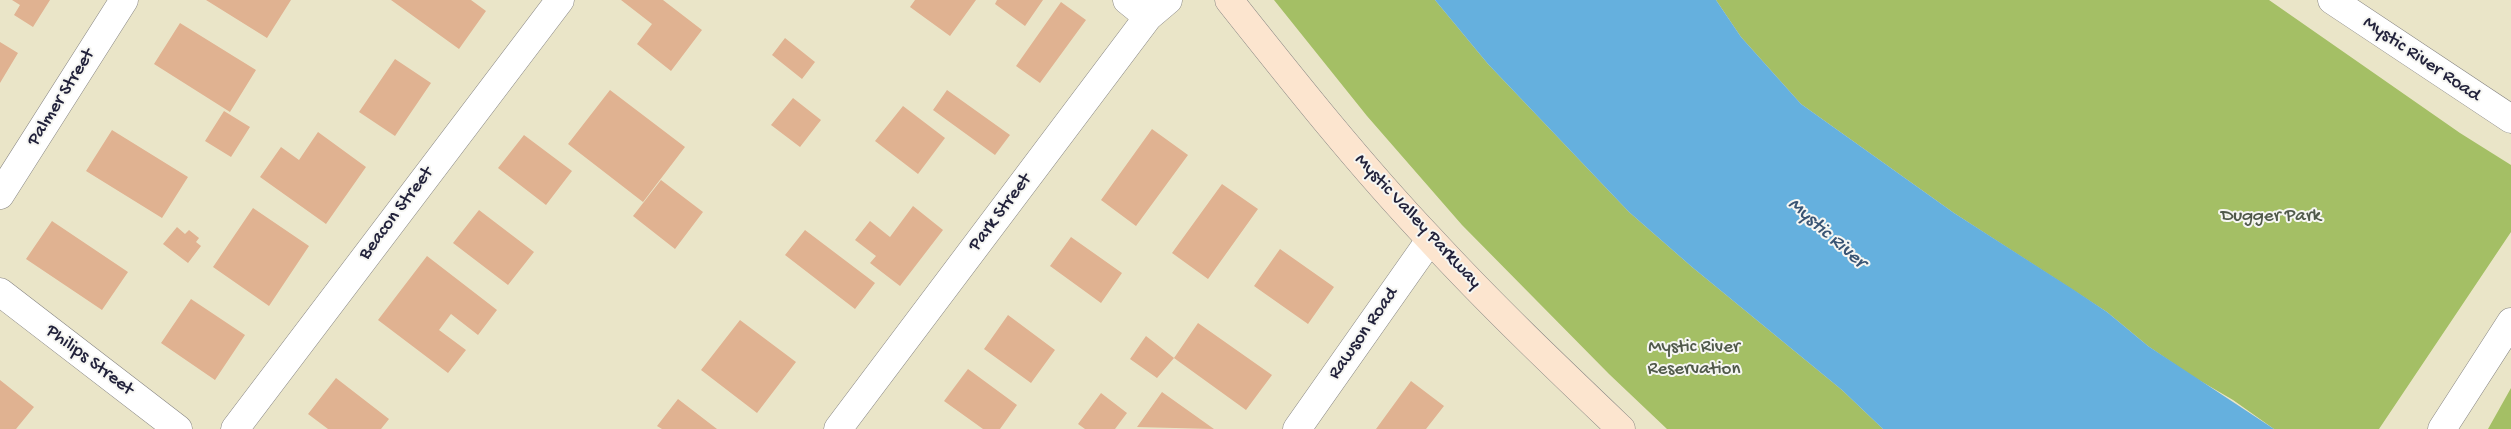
<!DOCTYPE html>
<style>
body{margin:0}
canvas{display:block;background:#eae5c8}
</style>
<canvas width="2511" height="429"></canvas>
<script>
const context = document.querySelector('canvas').getContext('2d');
context.lineJoin = 'round';
function fillPath(path, color) { context.fillStyle = color; context.fill(path, 'evenodd'); }
function stroke(path, color, width, dash) { context.strokeStyle = color; context.lineWidth = width; context.lineCap = dash ? 'butt' : 'round'; context.setLineDash(dash || []); context.stroke(path); }
function label(font, color, halo, rows, align = 'center') {
  context.font = font + ' "Gochi Hand",sans-serif'; context.lineWidth = 4; context.setLineDash([]); context.textBaseline = 'middle'; context.strokeStyle = halo; context.fillStyle = color; for (const [text, x, y, turn = 0] of rows) {
    context.save(); context.translate(x, y); context.rotate((+turn || 0) * Math.PI / 180); context.textAlign = isNaN(turn) ? turn : align; if (halo) context.strokeText(text, 0, 0); context.fillText(text, 0, 0); context.restore();
  }
}
fillPath(new Path2D(`
 M 1274,0 L 1435,0 L 1488,64 L 1629,212 L 1692,267 L 1842,390 L 1883,429 L 1667,429 L 1609,374 L 1462,225 L 1367,116 Z
 M 1716,0 L 2269,0 L 2460,133 L 2511,165 L 2511,232 L 2379,429 L 2274,429 L 2233,400 L 2192,376 L 2148,346 L 2107,312 L 1954,213 L 1801,104 L 1741,37 Z
 M 2511,388 L 2511,429 L 2488,429 Z`), '#a4bf65');
fillPath(new Path2D(`
 M 1435,0 L 1716,0 L 1741,37 L 1801,104 L 1954,213 L 2074,290 L 2107,312 L 2148,346 L 2274,429 L 1883,429 L 1842,390 L 1692,267 L 1629,212 L 1488,64 Z`), '#65b0de');
fillPath(new Path2D(`
 M 12,0 L 50,0 L 33,27 L 14,15 L 20,5 Z
 M 206,0 L 291,0 L 267,38 Z
 M 391,0 L 471,0 L 486,11 L 459,49 Z
 M 621,0 L 663,0 L 702,30 L 671,71 L 637,44 L 652,24 Z
 M 915,0 L 976,0 L 950,36 L 910,7 Z
 M 997,0 L 1043,0 L 1025,26 L 995,4 Z
 M 1061,2 L 1086,20 L 1040,83 L 1016,66 Z
 M 180,23 L 256,70 L 230,112 L 154,64 Z
 M 785,38 L 815,62 L 802,79 L 772,55 Z
 M 0,42 L 18,53 L 0,83 Z
 M 395,59 L 431,83 L 395,136 L 359,112 Z
 M 610,90 L 685,147 L 643,202 L 568,144 Z
 M 947,90 L 1010,135 L 995,155 L 933,110 Z
 M 793,98 L 821,120 L 800,147 L 771,125 Z
 M 903,106 L 945,138 L 918,174 L 875,141 Z
 M 224,111 L 250,127 L 231,157 L 205,141 Z
 M 1152,129 L 1188,155 L 1136,226 L 1101,200 Z
 M 112,130 L 188,177 L 162,218 L 86,171 Z
 M 318,132 L 366,167 L 326,224 L 260,177 L 281,147 L 299,160 Z
 M 524,135 L 572,171 L 546,205 L 498,168 Z
 M 661,180 L 703,212 L 675,249 L 633,216 Z
 M 1222,184 L 1258,209 L 1208,279 L 1172,253 Z
 M 913,206 L 943,230 L 900,286 L 870,263 L 876,256 L 855,240 L 870,221 L 890,237 Z
 M 253,208 L 309,246 L 269,306 L 213,267 Z
 M 479,210 L 534,252 L 508,285 L 453,243 Z
 M 52,221 L 128,272 L 102,310 L 26,259 Z
 M 177,227 L 185,234 L 189,230 L 199,238 L 196,242 L 201,246 L 188,263 L 163,244 Z
 M 805,230 L 875,283 L 855,309 L 785,255 Z
 M 1071,237 L 1122,273 L 1101,303 L 1050,266 Z
 M 1280,249 L 1334,287 L 1308,324 L 1254,286 Z
 M 427,256 L 497,310 L 478,335 L 451,314 L 439,330 L 466,350 L 448,373 L 378,320 Z
 M 191,299 L 245,335 L 215,380 L 161,343 Z
 M 1008,315 L 1055,350 L 1031,383 L 984,349 Z
 M 740,320 L 796,362 L 757,413 L 701,370 Z
 M 1198,323 L 1272,375 L 1246,410 L 1174,358 Z
 M 1146,336 L 1174,358 L 1157,378 L 1130,359 Z
 M 968,369 L 1017,405 L 1000,429 L 983,429 L 944,401 Z
 M 336,378 L 389,419 L 381,429 L 328,429 L 308,414 Z
 M 0,380 L 34,407 L 16,429 L 0,429 Z
 M 1411,381 L 1444,406 L 1426,429 L 1376,429 Z
 M 1162,392 L 1214,429 L 1137,427 Z
 M 1101,393 L 1127,413 L 1115,429 L 1085,429 L 1078,424 Z
 M 678,399 L 717,429 L 662,429 L 657,426 Z`), '#e0b291');
const minor = new Path2D(`
 M 1127,0 L 1148,17
 M 2332,0 L 2511,119
 M 0,195 L 124,0
 M 0,292 L 178,429
 M 235,429 L 560,0
 M 838,429 L 1148,17 L 1168,0
 M 1297,429 L 1430,240`);
const tertiary = new Path2D(`
 M 2442,429 L 2511,322`);
const secondary = new Path2D(`
 M 1229,0 C 1294,82 1359,164 1431,240 C 1492,306 1556,367 1621,429`);
stroke(minor, '#868482', 29);
stroke(tertiary, '#868482', 29);
stroke(secondary, '#868482', 29);
stroke(minor, '#fff', 28);
stroke(tertiary, '#fff', 28);
stroke(secondary, '#fce5cf', 28);
label('19px', '#22223b', '#f6f6f2', [
 ["Mystic River Road",2421,60,34],
 ["Palmer Street",62,98,-58],
 ["Park Street",1001,213,-53],
 ["Beacon Street",397,214,-53],
 ["Mystic Valley Parkway",1417,222,47],
 ["Rawson Road",1364,334,-55],
 ["Philips Street",89,361,37]
]);
label('19px', '#50594a', '#f6f6f2', [
 ["Dugger Park",2271,217],
 ["Mystic River",1694,348],
 ["Reservation",1694,370]
]);
label('italic 20px', '#395474', '#f6f6f2', [
 ["Mystic River",1826,234,41]
]);
</script>
